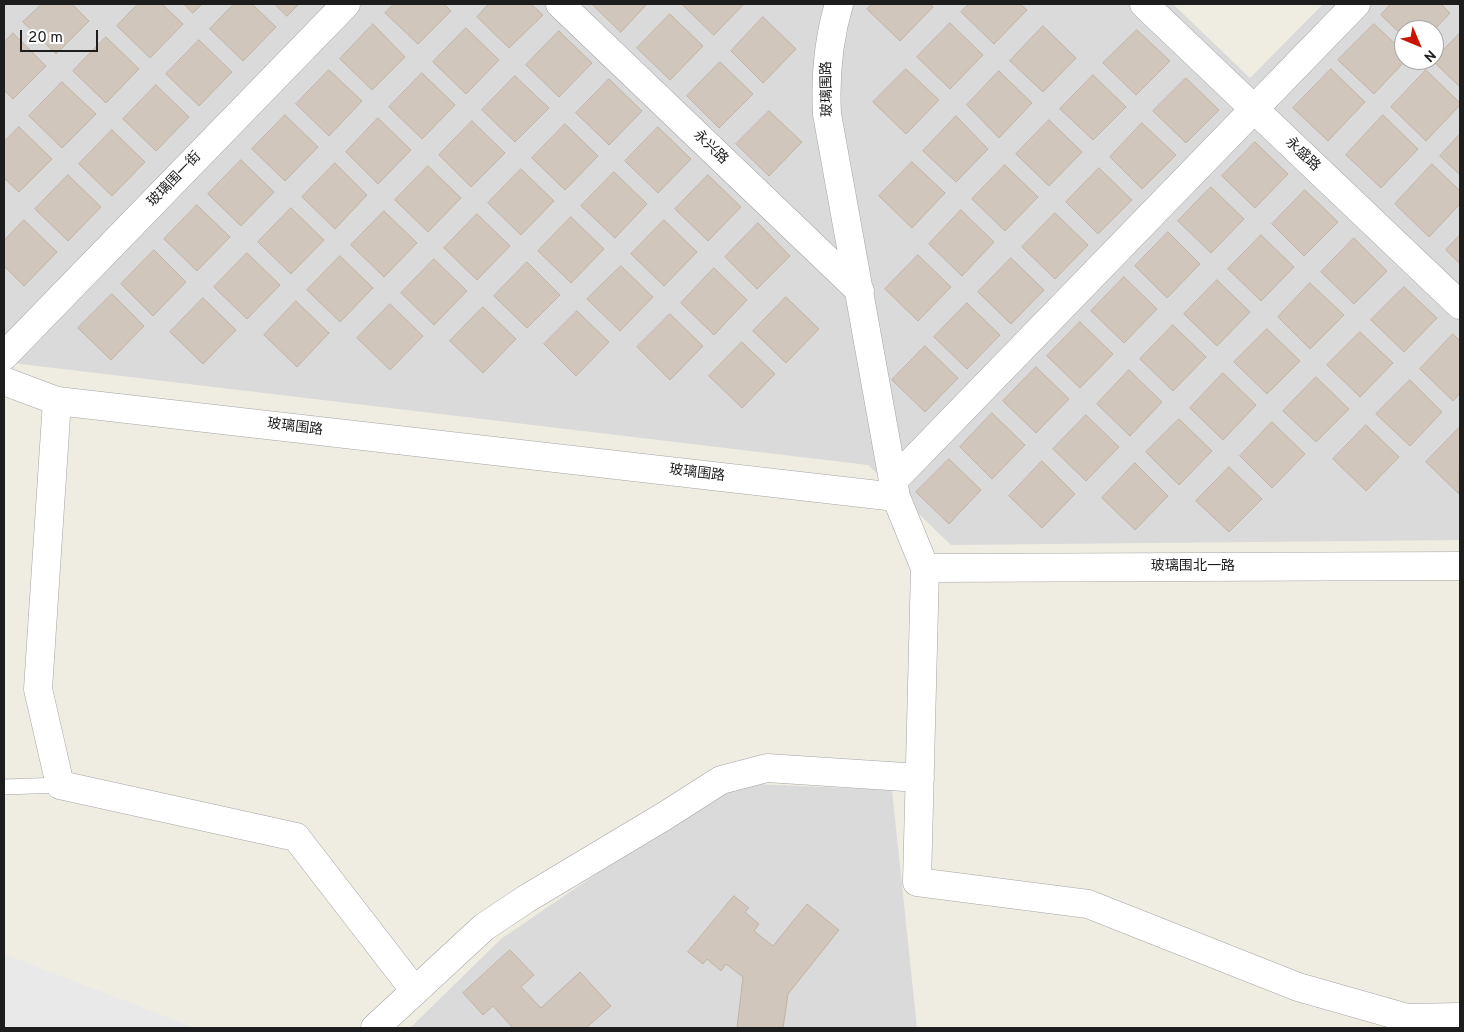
<!DOCTYPE html>
<meta charset="utf-8">
<style>
body{margin:0}
#map{position:relative;width:1464px;height:1032px;overflow:hidden;background:#efece2;font-family:Overpass,sans-serif}
canvas{display:block}
.frame{position:absolute;inset:0;border:5px solid #1d1d1d;pointer-events:none}
.north{position:absolute;left:1394px;top:20px;width:50px;height:50px;box-sizing:border-box;background:#fff;border:1px solid #a5a5a5;border-radius:50%;rotate:135deg;font-size:14px;font-weight:700;line-height:20px;text-align:center;color:#1d1d1d}
.north::after{content:'';display:block;margin:auto;width:18px;height:22px;background:#ca1400;clip-path:polygon(50% 0,100% 100%,50% 72%,0 100%)}
.scale{position:absolute;left:20px;top:30px;width:78px;height:22px;box-sizing:border-box;border:2px solid #1d1d1d;border-top:0;padding-left:6px;font-size:15px;line-height:18px;white-space:nowrap;color:#1d1d1d;-webkit-text-stroke:4px #fff;paint-order:stroke}
</style>
<div id="map">
<canvas width="1464" height="1032"></canvas>
<div class="frame"></div>
<div class="north">N</div>
<div class="scale">20 m</div>
</div>
<script>
const context = document.querySelector('canvas').getContext('2d');
context.lineJoin = 'round';
function fillPath(path, color) { context.fillStyle = color; context.fill(path, 'evenodd'); }
function stroke(path, color, width, dash) { context.strokeStyle = color; context.lineWidth = width; context.lineCap = dash ? 'butt' : 'round'; context.setLineDash(dash || []); context.stroke(path); }
function label(font, color, halo, rows, align = 'center') {
  context.font = font + ' Overpass,"Noto Sans SC",sans-serif'; context.lineWidth = 4; context.setLineDash([]); context.textBaseline = 'middle'; context.strokeStyle = halo; context.fillStyle = color; for (const [text, x, y, turn = 0] of rows) {
    context.save(); context.translate(x, y); context.rotate((+turn || 0) * Math.PI / 180); context.textAlign = isNaN(turn) ? turn : align; if (halo) context.strokeText(text, 0, 0); context.fillText(text, 0, 0); context.restore();
  }
}
fillPath(new Path2D(`
 M 4,4 L 1173,4 L 1250,78 L 1323,4 L 1460,4 L 1460,540 L 951,545 L 868,465 L 4,362 ZM 1404,30 L 1434,30 L 1434,60 L 1404,60 Z
 M 730,783 L 892,790 L 917,1028 L 410,1028 L 501,939 Z`), '#dbdada');
fillPath(new Path2D(`
 M 4,954 L 195,1028 L 4,1028 Z`), '#e9e9e9');
const building = new Path2D(`
 M 42,4 L 72,4 L 89,21 L 56,54 L 23,22 Z
 M 138,4 L 162,4 L 183,24 L 150,58 L 117,26 Z
 M 184,4 L 202,4 L 193,13 Z
 M 234,4 L 252,4 L 276,27 L 243,61 L 210,29 Z
 M 275,4 L 299,4 L 287,16 Z
 M 394,4 L 444,4 L 451,11 L 418,44 L 385,13 Z
 M 489,4 L 531,4 L 543,15 L 509,48 L 477,17 Z
 M 592,4 L 647,4 L 621,32 Z
 M 682,4 L 744,4 L 714,35 Z
 M 873,4 L 930,4 L 933,7 L 900,41 L 867,9 Z
 M 969,4 L 1020,4 L 1027,10 L 994,44 L 961,12 Z
 M 1391,4 L 1441,4 L 1450,13 L 1434,30 L 1404,30 L 1404,37 L 1381,15 Z
 M 670,14 L 703,46 L 670,80 L 637,48 Z
 M 763,17 L 796,49 L 763,83 L 731,51 Z
 M 950,23 L 983,55 L 950,89 L 917,57 Z
 M 373,24 L 405,57 L 372,90 L 340,59 Z
 M 1374,24 L 1404,52 L 1404,60 L 1406,60 L 1374,94 L 1338,60 Z
 M 1043,26 L 1076,58 L 1043,92 L 1010,61 Z
 M 466,28 L 499,60 L 466,94 L 433,62 Z
 M 1137,30 L 1170,61 L 1136,95 L 1103,63 Z
 M 559,31 L 592,63 L 559,97 L 526,65 Z
 M 13,33 L 46,66 L 13,99 L 4,90 L 4,43 Z
 M 1460,33 L 1460,87 L 1433,61 Z
 M 106,37 L 139,69 L 106,103 L 73,71 Z
 M 199,40 L 232,72 L 199,106 L 166,74 Z
 M 720,62 L 753,94 L 719,128 L 687,96 Z
 M 906,69 L 939,100 L 906,134 L 873,102 Z
 M 1331,69 L 1365,102 L 1328,141 L 1293,108 Z
 M 329,70 L 362,101 L 329,136 L 296,104 Z
 M 1426,70 L 1460,103 L 1460,105 L 1426,141 L 1391,107 Z
 M 999,71 L 1032,103 L 999,138 L 967,105 Z
 M 422,73 L 455,105 L 422,139 L 389,107 Z
 M 1093,75 L 1126,107 L 1093,140 L 1060,109 Z
 M 515,76 L 549,108 L 515,142 L 482,110 Z
 M 1186,78 L 1219,110 L 1186,143 L 1153,111 Z
 M 609,79 L 642,111 L 609,145 L 576,113 Z
 M 62,82 L 96,114 L 62,148 L 29,116 Z
 M 156,85 L 189,117 L 156,151 L 123,119 Z
 M 769,111 L 802,142 L 769,176 L 736,144 Z
 M 285,115 L 318,147 L 285,181 L 252,149 Z
 M 1383,115 L 1418,149 L 1381,188 L 1346,155 Z
 M 956,116 L 988,149 L 956,182 L 923,151 Z
 M 378,118 L 411,150 L 378,184 L 346,152 Z
 M 1049,120 L 1082,152 L 1049,186 L 1016,154 Z
 M 472,121 L 505,153 L 471,187 L 439,155 Z
 M 1142,123 L 1176,155 L 1142,189 L 1110,157 Z
 M 565,124 L 598,156 L 565,190 L 532,158 Z
 M 19,127 L 52,159 L 19,192 L 4,178 L 4,142 Z
 M 658,127 L 691,159 L 658,193 L 625,161 Z
 M 112,130 L 145,162 L 112,196 L 79,164 Z
 M 1460,134 L 1460,175 L 1440,156 Z
 M 1255,142 L 1288,174 L 1255,208 L 1222,176 Z
 M 241,160 L 274,192 L 241,226 L 208,194 Z
 M 912,162 L 945,193 L 912,228 L 879,196 Z
 M 335,163 L 367,195 L 335,229 L 302,197 Z
 M 1432,164 L 1460,191 L 1460,204 L 1429,237 L 1395,204 Z
 M 1005,165 L 1038,197 L 1005,231 L 972,199 Z
 M 428,166 L 461,198 L 428,232 L 395,200 Z
 M 1099,168 L 1132,200 L 1098,234 L 1066,202 Z
 M 521,169 L 554,201 L 521,235 L 488,203 Z
 M 614,172 L 647,204 L 615,238 L 581,206 Z
 M 68,175 L 101,207 L 68,241 L 35,209 Z
 M 708,175 L 741,207 L 708,241 L 675,209 Z
 M 1211,187 L 1244,219 L 1211,253 L 1178,221 Z
 M 1305,190 L 1338,222 L 1304,256 L 1272,224 Z
 M 197,205 L 230,237 L 197,271 L 164,239 Z
 M 291,208 L 324,240 L 291,274 L 258,242 Z
 M 961,210 L 994,242 L 962,276 L 929,244 Z
 M 384,211 L 417,243 L 384,277 L 351,245 Z
 M 1055,213 L 1088,245 L 1055,279 L 1022,247 Z
 M 477,214 L 510,246 L 477,280 L 444,248 Z
 M 571,217 L 604,249 L 571,283 L 538,251 Z
 M 24,220 L 57,252 L 24,286 L 4,266 L 4,241 Z
 M 664,220 L 697,252 L 664,286 L 631,254 Z
 M 758,223 L 790,256 L 757,289 L 725,257 Z
 M 1168,232 L 1200,264 L 1167,298 L 1135,266 Z
 M 1261,235 L 1294,267 L 1261,301 L 1228,269 Z
 M 1460,235 L 1460,264 L 1446,250 Z
 M 1354,238 L 1387,271 L 1354,304 L 1321,272 Z
 M 154,250 L 186,282 L 153,316 L 121,284 Z
 M 247,253 L 280,285 L 247,319 L 214,287 Z
 M 918,255 L 951,287 L 918,321 L 885,289 Z
 M 340,256 L 373,288 L 340,322 L 307,290 Z
 M 1011,258 L 1044,290 L 1011,324 L 978,292 Z
 M 434,259 L 467,291 L 434,325 L 401,293 Z
 M 527,262 L 560,295 L 527,328 L 494,296 Z
 M 621,266 L 653,297 L 620,331 L 587,299 Z
 M 714,268 L 747,300 L 714,335 L 681,303 Z
 M 1124,277 L 1157,309 L 1124,343 L 1091,311 Z
 M 1217,280 L 1250,312 L 1217,346 L 1184,314 Z
 M 1310,283 L 1344,315 L 1310,349 L 1278,317 Z
 M 1404,287 L 1437,318 L 1404,352 L 1371,320 Z
 M 112,294 L 144,326 L 111,360 L 78,328 Z
 M 786,297 L 819,329 L 786,363 L 753,331 Z
 M 203,298 L 236,330 L 203,364 L 170,332 Z
 M 296,301 L 329,333 L 297,367 L 264,335 Z
 M 967,303 L 1000,335 L 967,369 L 934,337 Z
 M 390,304 L 423,336 L 390,370 L 357,338 Z
 M 483,307 L 516,339 L 483,373 L 450,341 Z
 M 577,311 L 609,342 L 576,376 L 544,344 Z
 M 670,314 L 703,346 L 670,380 L 637,347 Z
 M 1080,322 L 1113,354 L 1080,388 L 1047,356 Z
 M 1173,325 L 1206,357 L 1173,391 L 1140,359 Z
 M 1267,329 L 1300,361 L 1267,394 L 1234,362 Z
 M 1360,332 L 1393,363 L 1360,397 L 1327,365 Z
 M 1453,334 L 1460,341 L 1460,393 L 1453,401 L 1420,369 Z
 M 742,342 L 775,374 L 742,408 L 709,376 Z
 M 925,346 L 958,378 L 925,412 L 892,380 Z
 M 1036,367 L 1069,399 L 1036,433 L 1003,401 Z
 M 1129,370 L 1162,402 L 1130,436 L 1097,404 Z
 M 1223,373 L 1256,405 L 1223,440 L 1190,408 Z
 M 1316,377 L 1349,409 L 1316,442 L 1283,411 Z
 M 1410,380 L 1442,412 L 1410,446 L 1376,414 Z
 M 992,413 L 1025,445 L 992,479 L 960,447 Z
 M 1086,415 L 1119,447 L 1086,481 L 1053,449 Z
 M 1179,419 L 1212,451 L 1179,485 L 1146,452 Z
 M 1272,422 L 1305,454 L 1272,488 L 1240,456 Z
 M 1366,425 L 1399,457 L 1366,491 L 1333,459 Z
 M 1459,428 L 1460,429 L 1459,494 L 1426,462 Z
 M 949,459 L 981,490 L 949,524 L 916,492 Z
 M 1042,461 L 1075,494 L 1042,528 L 1009,496 Z
 M 1135,463 L 1168,496 L 1135,530 L 1102,498 Z
 M 1229,467 L 1262,499 L 1229,532 L 1196,501 Z
 M 734,896 L 749,908 L 745,912 L 759,924 L 754,931 L 773,946 L 807,904 L 839,930 L 788,994 L 783,1028 L 737,1028 L 743,977 L 726,964 L 721,971 L 707,959 L 703,964 L 688,952 Z
 M 510,950 L 534,975 L 521,987 L 541,1008 L 580,972 L 611,1006 L 586,1028 L 513,1028 L 493,1006 L 483,1015 L 463,993 Z`);
fillPath(building, '#d0c6bb');
stroke(building, '#c2b4a3', 1);
const lane = new Path2D(`
 M 4,787 L 60,785`);
const street = new Path2D(`
 M 560,4 L 860,291
 M 1144,4 L 1460,305
 M 4,356 L 346,4
 M 4,381 L 57,401 L 896,497 L 827,114 C 825,75 828,41 839,4
 M 57,401 L 38,689 L 60,785 L 296,837 L 415,991
 M 894,480 L 1356,4
 M 896,497 L 925,568 L 917,882 L 1088,904 L 1298,987 L 1407,1018 L 1460,1017
 M 925,568 L 1460,566
 M 375,1028 L 484,927 L 526,899 L 663,817 L 721,780 L 767,768 L 920,778`);
stroke(lane, '#a4a4a4', 16);
stroke(street, '#a4a4a4', 29);
stroke(lane, '#fff', 15);
stroke(street, '#fff', 28);
label('14px', '#1d1d1d', '#fff', [
 ["玻璃围路",828,89,-91],
 ["永兴路",710,148,44],
 ["永盛路",1302,155,44],
 ["玻璃围一街",175,180,-46],
 ["玻璃围路",295,428,7],
 ["玻璃围路",697,474,7],
 ["玻璃围北一路",1193,567]
]);
</script>
